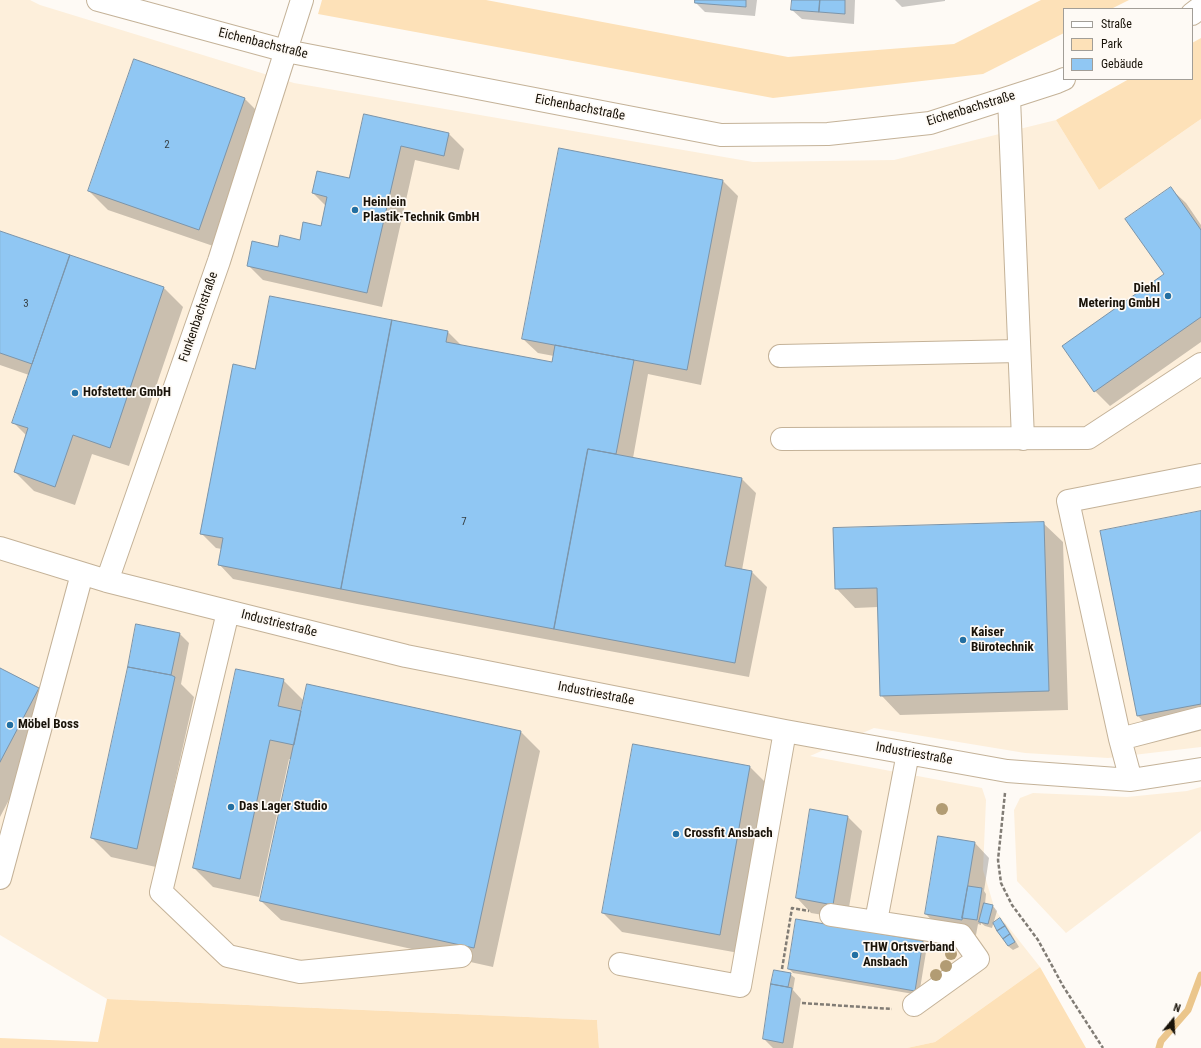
<!DOCTYPE html>
<meta charset="utf-8">
<style>
body{margin:0}
#map{position:relative;width:1201px;height:1048px;overflow:hidden;background:#fefaf5;font-family:"Roboto Condensed",sans-serif}
canvas{display:block}
.legend{position:absolute;left:1063px;top:8px;width:130px;height:72px;box-sizing:border-box;background:#fefaf5;border:1px solid #a29e97;margin:0;padding:5px 7px;list-style:none;font-size:12px;color:#191309}
.legend li{display:flex;align-items:center;gap:8px;height:20px}
.legend b{width:20px;border:1px solid #a29e97}
.north{position:absolute;left:1153px;top:1000px;width:40px;height:40px;-webkit-text-stroke:3px #fefaf5;paint-order:stroke;rotate:18deg;font-size:11px;font-weight:700;line-height:16px;text-align:center;color:#191309}
.north::after{content:'';display:block;margin:auto;width:14px;height:18px;background:#191309;clip-path:polygon(50% 0,100% 100%,50% 72%,0 100%)}
</style>
<div id="map">
<canvas width="1201" height="1048"></canvas>
<ul class="legend">
<li><b style="height:5px;background:#fff"></b>Straße</li>
<li><b style="height:11px;background:#fde1b8"></b>Park</li>
<li><b style="height:11px;background:#90c7f3"></b>Gebäude</li>
</ul>
<div class="north">N</div>
</div>
<script>
const context = document.querySelector('canvas').getContext('2d');
context.lineJoin = 'round';
function fillPath(path, color) { context.fillStyle = color; context.fill(path, 'evenodd'); }
function stroke(path, color, width, dash) { context.strokeStyle = color; context.lineWidth = width; context.lineCap = dash ? 'butt' : 'round'; context.setLineDash(dash || []); context.stroke(path); }
function label(font, color, halo, rows, align = 'center') {
  context.font = font + ' "Roboto Condensed",sans-serif'; context.lineWidth = 3.5; context.setLineDash([]); context.textBaseline = 'middle'; context.strokeStyle = halo; context.fillStyle = color; for (const [text, x, y, turn = 0] of rows) {
    context.save(); context.translate(x, y); context.rotate((+turn || 0) * Math.PI / 180); context.textAlign = isNaN(turn) ? turn : align; if (halo) context.strokeText(text, 0, 0); context.fillText(text, 0, 0); context.restore();
  }
}
fillPath(new Path2D(`
 M 0,0 L 30,0 L 40,5 L 294,83 L 753,162 L 894,160 L 1056,120 L 1099,190 L 1201,119 L 1201,747 L 1108,758 L 1025,753 L 874,728 L 810,756 L 982,788 L 986,800 L 983,870 L 995,910 L 1040,967 L 935,1042 L 907,1048 L 599,1048 L 597,1020 L 107,999 L 0,935 Z
 M 1201,787 L 1201,831 L 1066,933 L 1017,881 L 1014,810 L 1020,798 L 1033,793 L 1127,797 L 1187,791 Z`), '#fdefdb');
fillPath(new Path2D(`
 M 322,0 L 486,0 L 788,57 L 954,44 L 1041,0 L 1129,0 L 1111,9 L 1064,9 L 1064,33 L 983,74 L 773,98 L 318,14 Z
 M 1201,38 L 1201,119 L 1099,190 L 1056,120 L 1129,79 L 1192,79 L 1192,43 Z
 M 1040,967 L 1086,1048 L 907,1048 L 935,1042 Z
 M 107,999 L 597,1020 L 599,1048 L 0,1048 L 0,1038 L 98,1042 Z`), '#fde1b8');
fillPath(new Path2D(`
 M 696,0 L 757,0 L 755,16 L 705,12 L 696,3 Z
 M 793,0 L 855,0 L 854,24 L 802,19 L 792,10 Z
 M 895,0 L 945,0 L 945,1 L 902,7 Z
 M 134,60 L 245,99 L 264,118 L 219,248 L 108,210 L 89,191 Z
 M 365,115 L 449,134 L 464,149 L 459,170 L 415,160 L 382,307 L 263,280 L 248,265 L 278,248 L 301,241 L 321,227 L 326,206 L 313,193 L 350,180 Z
 M 560,150 L 723,181 L 738,196 L 701,385 L 648,374 L 633,458 L 742,479 L 756,493 L 742,570 L 752,572 L 767,587 L 749,677 L 357,604 L 233,579 L 219,564 L 222,549 L 216,548 L 201,533 L 256,370 L 448,332 L 462,346 L 552,363 L 554,356 L 538,353 L 523,339 Z
 M 1171,189 L 1186,203 L 1201,225 L 1201,342 L 1110,406 L 1095,391 L 1166,275 Z
 M 0,232 L 164,288 L 183,307 L 129,466 L 92,454 L 75,505 L 34,491 L 15,472 L 27,436 L 13,422 L 29,375 L 0,365 Z
 M 1201,512 L 1201,726 L 1157,735 L 1138,716 Z
 M 1043,523 L 1063,542 L 1068,710 L 900,715 L 881,695 L 878,607 L 855,608 L 836,588 Z
 M 179,633 L 189,643 L 181,684 L 194,697 L 156,867 L 111,857 L 92,838 Z
 M 0,669 L 38,689 L 57,708 L 0,817 Z
 M 283,680 L 303,700 L 300,712 L 521,732 L 540,751 L 493,967 L 281,920 L 261,901 L 292,759 L 289,759 L 259,897 L 213,887 L 194,868 Z
 M 634,746 L 750,767 L 769,786 L 739,953 L 622,932 L 603,913 Z
 M 848,817 L 862,831 L 847,919 L 811,913 L 797,898 Z
 M 975,843 L 989,858 L 984,891 L 986,894 L 985,904 L 993,906 L 997,911 L 992,928 L 985,926 L 981,923 L 981,925 L 978,924 L 976,935 L 940,929 L 926,914 Z
 M 1000,920 L 1005,924 L 1019,947 L 1013,950 L 1008,946 L 994,924 Z
 M 923,941 L 927,946 L 919,995 L 793,973 L 789,969 Z
 M 775,971 L 790,974 L 795,978 L 793,990 L 801,999 L 793,1048 L 773,1048 L 764,1039 Z`), '#0003');
stroke(new Path2D(`
 M 1159,1048 L 1161,1041 L 1188,1010 L 1201,975`), '#ebc68c', 7);
const building = new Path2D(`
 M 695,0 L 746,0 L 746,7 L 695,3 Z
 M 792,0 L 820,0 L 819,12 L 791,10 Z
 M 820,0 L 845,0 L 845,14 L 819,12 Z
 M 134,59 L 245,98 L 199,230 L 88,191 Z
 M 364,114 L 449,133 L 444,156 L 401,146 L 367,293 L 247,266 L 252,241 L 278,247 L 280,235 L 300,240 L 303,222 L 321,226 L 327,197 L 312,193 L 317,171 L 349,178 Z
 M 559,148 L 723,180 L 687,370 L 522,339 Z
 M 1171,187 L 1201,230 L 1201,317 L 1094,392 L 1062,346 L 1164,274 L 1125,219 Z
 M 0,231 L 70,255 L 32,364 L 0,353 Z
 M 70,255 L 164,287 L 110,448 L 73,435 L 55,487 L 14,472 L 28,428 L 12,423 Z
 M 270,296 L 392,320 L 341,589 L 218,565 L 223,538 L 200,534 L 233,364 L 255,369 Z
 M 392,320 L 448,331 L 446,342 L 552,362 L 555,345 L 634,360 L 616,454 L 588,449 L 554,629 L 341,589 Z
 M 588,449 L 742,478 L 725,566 L 752,571 L 735,663 L 554,629 Z
 M 1201,511 L 1201,704 L 1137,716 L 1100,531 Z
 M 1044,522 L 1049,691 L 880,696 L 877,588 L 835,589 L 833,528 Z
 M 136,624 L 180,633 L 171,675 L 128,667 Z
 M 128,667 L 171,675 L 175,677 L 137,849 L 91,838 Z
 M 0,668 L 39,688 L 0,762 Z
 M 236,669 L 284,679 L 278,706 L 301,711 L 294,745 L 270,740 L 240,879 L 193,868 Z
 M 307,684 L 521,731 L 474,948 L 260,901 Z
 M 633,744 L 750,766 L 720,935 L 602,913 Z
 M 810,809 L 848,816 L 833,905 L 796,898 Z
 M 938,836 L 975,842 L 962,920 L 925,914 Z
 M 968,886 L 982,888 L 977,920 L 962,918 Z
 M 984,903 L 993,905 L 988,924 L 979,922 Z
 M 1000,918 L 1005,926 L 997,931 L 993,923 Z
 M 796,919 L 923,941 L 915,991 L 788,969 Z
 M 1005,926 L 1010,934 L 1003,939 L 997,931 Z
 M 1010,934 L 1015,942 L 1008,946 L 1003,939 Z
 M 774,970 L 791,973 L 788,987 L 771,984 Z
 M 771,984 L 792,988 L 783,1043 L 763,1039 Z`);
fillPath(building, '#90c7f3');
stroke(building, '#7c95aa', 1);
const minor = new Path2D(`
 M 98,0 L 286,51 L 721,135 L 828,134 L 930,123 L 1057,82 L 1064,79
 M 1192,14 L 1201,7
 M 1009,98 L 1023,439
 M 780,356 L 1019,351
 M 782,439 L 1088,438 L 1201,364
 M 0,548 L 107,581 L 406,656 L 785,731 L 1007,771 L 1131,780 L 1201,769
 M 107,581 L 219,261 L 302,0
 M 228,612 L 161,892 L 228,956 L 300,972 L 461,956
 M 1120,739 L 1201,718
 M 1131,780 L 1120,739 L 1068,501 L 1201,475
 M 0,878 L 82,574
 M 831,915 L 961,935 L 978,959 L 914,1005
 M 876,921 L 908,753
 M 620,964 L 740,986 L 785,731`);
stroke(minor, '#c4b298', 24);
stroke(new Path2D(`
 M 1005,793 L 998,860 L 1001,883 L 1012,905 L 1038,940 L 1063,986 L 1103,1048
 M 782,969 L 792,908 L 809,911
 M 802,1003 L 892,1009`), '#817c75', 2.5, [4, 2]);
stroke(minor, '#fff', 22);
context.fillStyle = '#b29c73';
for (const [x, y] of [
 [942,809],
 [951,954],
 [946,966],
 [936,975]
]) { context.beginPath(); context.arc(x, y, 6, 0, 2 * Math.PI); context.fill(); }
for (const [x, y, r, color] of [
 [355,210,4,"#236fa2"],
 [1168,296,4,"#236fa2"],
 [75,393,4,"#236fa2"],
 [963,640,4,"#236fa2"],
 [10,725,4,"#236fa2"],
 [231,807,4,"#236fa2"],
 [676,834,4,"#236fa2"],
 [855,955,4,"#236fa2"]
]) { const dot = new Path2D(); dot.arc(x, y, r, 0, 2 * Math.PI); context.fillStyle = color; context.fill(dot); stroke(dot, '#fefaf5', 1.5); }
label('11px', '#374044', null, [
 ["2",167,145],
 ["3",26,304],
 ["7",464,522]
]);
label('13px', '#191309', '#fefaf5', [
 ["Eichenbachstraße",263,44,14],
 ["Eichenbachstraße",580,108,11],
 ["Eichenbachstraße",971,109,-17],
 ["Funkenbachstraße",199,317,-71],
 ["Industriestraße",279,624,14],
 ["Industriestraße",596,694,11],
 ["Industriestraße",914,754,10]
]);
label('bold 13px', '#191309', '#fefaf5', [
 ["Heinlein",363,203],
 ["Plastik-Technik GmbH",363,218],
 ["Diehl",1160,289,"right"],
 ["Metering GmbH",1160,304,"right"],
 ["Hofstetter GmbH",83,393],
 ["Kaiser",971,633],
 ["Bürotechnik",971,648],
 ["Möbel Boss",18,725],
 ["Das Lager Studio",239,807],
 ["Crossfit Ansbach",684,834],
 ["THW Ortsverband",863,948],
 ["Ansbach",863,963]
], 'left');
</script>
